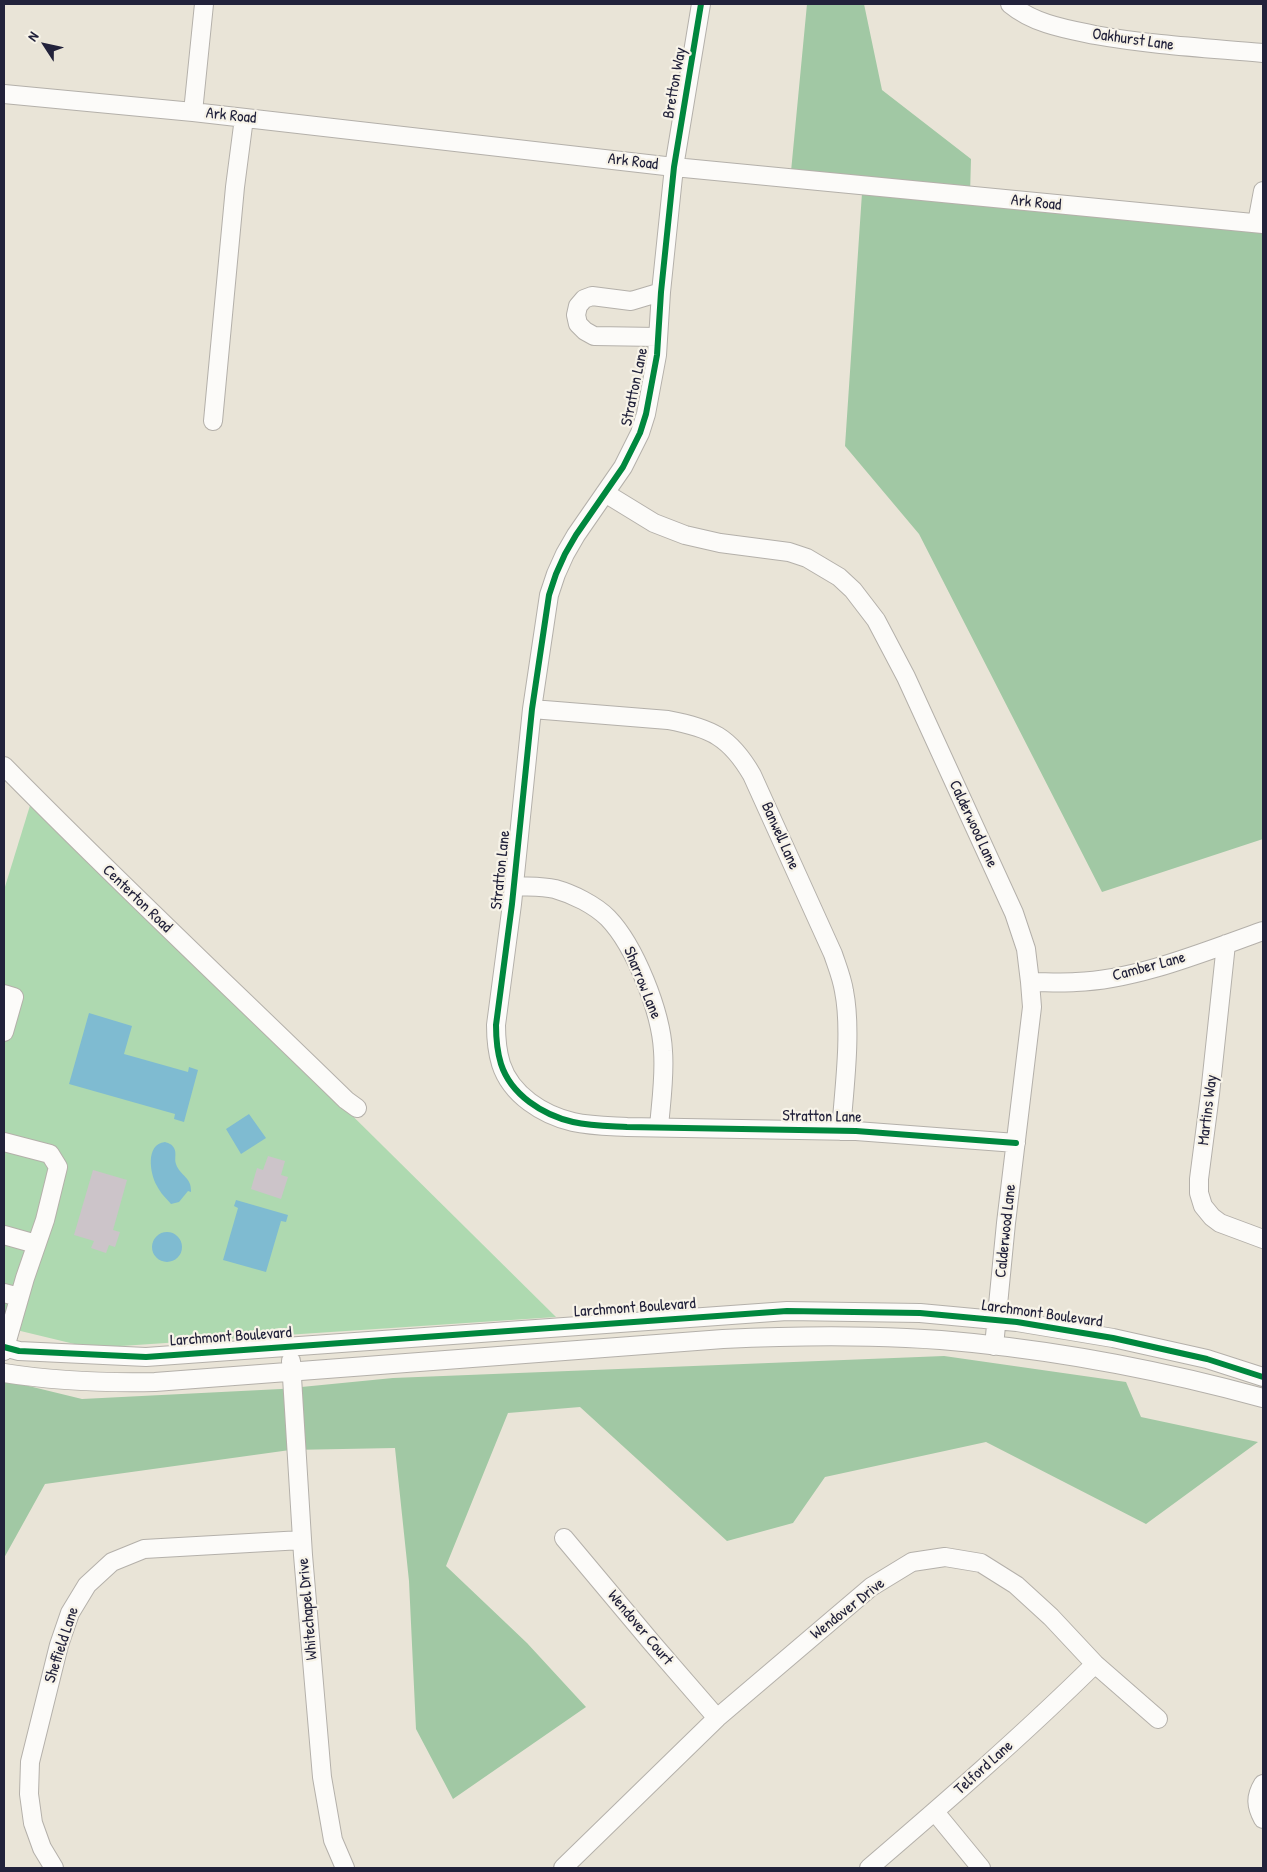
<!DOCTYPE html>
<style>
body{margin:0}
#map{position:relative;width:1267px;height:1872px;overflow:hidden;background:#e9e4d7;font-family:"Patrick Hand",sans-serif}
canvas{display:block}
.frame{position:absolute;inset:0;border:5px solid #22223b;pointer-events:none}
.north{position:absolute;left:20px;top:20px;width:50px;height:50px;-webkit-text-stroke:4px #f7f3e8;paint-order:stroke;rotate:305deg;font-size:14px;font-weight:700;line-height:20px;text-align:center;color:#22223b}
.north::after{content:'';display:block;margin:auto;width:18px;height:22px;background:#22223b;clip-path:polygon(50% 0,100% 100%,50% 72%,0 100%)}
</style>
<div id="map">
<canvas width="1267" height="1872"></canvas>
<div class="frame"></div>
<div class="north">N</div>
</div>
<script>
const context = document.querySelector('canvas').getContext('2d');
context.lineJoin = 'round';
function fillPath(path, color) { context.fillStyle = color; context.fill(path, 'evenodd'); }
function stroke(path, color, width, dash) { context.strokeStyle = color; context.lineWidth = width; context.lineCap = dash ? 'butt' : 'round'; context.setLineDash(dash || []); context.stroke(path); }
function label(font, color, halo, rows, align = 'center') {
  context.font = font + ' "Patrick Hand",sans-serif'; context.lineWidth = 4.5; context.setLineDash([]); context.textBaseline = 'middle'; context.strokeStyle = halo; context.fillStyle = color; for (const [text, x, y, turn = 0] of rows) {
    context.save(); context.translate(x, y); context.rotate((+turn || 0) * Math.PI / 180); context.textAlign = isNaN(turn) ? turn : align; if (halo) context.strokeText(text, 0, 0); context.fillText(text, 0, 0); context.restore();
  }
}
fillPath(new Path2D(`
 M 32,799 L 556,1317 L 91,1348 L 4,1327 L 4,890 Z`), '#aed9b0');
fillPath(new Path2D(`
 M 807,4 L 864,4 L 882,90 L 971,159 L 970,195 L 1263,233 L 1263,839 L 1102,892 L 919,534 L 845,446 L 862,193 L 790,182 Z
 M 944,1356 L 1126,1382 L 1141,1417 L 1258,1442 L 1146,1524 L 986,1442 L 825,1477 L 793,1523 L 727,1541 L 580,1407 L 508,1413 L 446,1566 L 527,1643 L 586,1707 L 453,1799 L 416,1729 L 409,1581 L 395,1448 L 290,1450 L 45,1484 L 4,1558 L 4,1380 L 82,1399 L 281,1389 L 393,1378 Z`), '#a1c8a4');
fillPath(new Path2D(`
 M 89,1013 L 132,1026 L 124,1054 L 188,1072 L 189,1067 L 198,1070 L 184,1122 L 174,1119 L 175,1114 L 69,1084 Z
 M 249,1114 L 266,1138 L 241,1154 L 226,1129 Z
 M 165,1142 C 168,1143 172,1144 174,1148 C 177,1153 174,1159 176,1164 C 180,1176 192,1177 191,1192 L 188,1191 L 179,1202 L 171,1204 C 166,1198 161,1194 157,1186 C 150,1174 145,1144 165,1142 Z
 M 236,1200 L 288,1215 L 286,1222 L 281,1221 L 266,1272 L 223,1260 L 238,1208 L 234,1206 Z
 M152 1247a15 15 0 1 1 30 0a15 15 0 1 1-30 0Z`), '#7fbbd1');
fillPath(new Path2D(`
 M 268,1156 L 285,1161 L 281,1175 L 288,1177 L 281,1199 L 251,1189 L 257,1168 L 263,1170 Z
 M 93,1170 L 127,1180 L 113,1230 L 120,1232 L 115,1247 L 109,1245 L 106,1253 L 91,1248 L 94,1241 L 74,1235 Z`), '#ccc4c9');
const minor = new Path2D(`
 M 701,4 L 674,167 L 661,292 L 657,355 L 646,414 L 640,433 L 623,467 L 576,535 L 565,554 L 556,574 L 549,595 L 532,709 L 512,904 L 496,1025 C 496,1038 497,1051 501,1064 C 511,1095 543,1115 573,1122 C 591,1126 609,1126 627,1127 L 856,1131 L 1016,1143
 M 1010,4 C 1034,24 1066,29 1095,35 C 1151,45 1207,48 1263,53
 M 4,94 L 193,112 L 674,167 L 1263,224
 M 193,112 L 204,4
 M 1257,223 L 1263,191
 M 658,337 L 594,336 L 585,331 L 578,324 L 576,315 L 578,306 L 584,299 L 592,296 L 631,301 L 661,292
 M 213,421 L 235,187 L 244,118
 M 605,493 L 654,523 L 685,535 L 720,543 L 789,552 L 807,558 L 839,577 L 853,590 L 876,620 L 906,677 L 1014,913 L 1026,949 L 1030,982 L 1032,1007 L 1006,1223 L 994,1346
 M 532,709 L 668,720 C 711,728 730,737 752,775 L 833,954 C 837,966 842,978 844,991 C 852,1031 844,1090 841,1131
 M 4,766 C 116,880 232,989 346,1100 L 357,1108
 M 513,886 C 527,887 542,886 555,889 C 573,894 595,905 608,918 C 635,946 661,1012 663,1051 C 665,1076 661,1102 659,1127
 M 1226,944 L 1210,1094 L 1199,1179 L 1199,1193 L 1203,1206 L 1212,1217 L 1220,1223 L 1263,1239
 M 1030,982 C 1045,982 1061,983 1076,982 C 1137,980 1206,951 1263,931
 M 4,994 L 14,997 L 4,1032
 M 4,1142 L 50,1154 L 58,1167 L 45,1220 L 25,1278 L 4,1351
 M 4,1235 L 36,1244
 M 4,1293 L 19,1297
 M 4,1347 L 19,1351 L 146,1357 L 787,1311 L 920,1313 L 1017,1322 L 1113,1338 L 1207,1359 L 1263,1377
 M 291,1361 L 303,1555 L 322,1777 L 333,1840 L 345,1868
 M 4,1373 C 54,1381 104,1383 155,1382 L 723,1339 C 806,1335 890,1334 973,1343 C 1071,1353 1168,1372 1263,1398
 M 564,1538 L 652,1643 L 717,1718
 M 1263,1784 C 1255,1797 1256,1806 1263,1819
 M 935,1812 L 981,1868
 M 54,1868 L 42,1848 L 33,1823 L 29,1794 L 30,1762 L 59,1645 L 70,1613 L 87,1585 L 112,1562 L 144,1549 L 302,1540
 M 563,1868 L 717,1718 L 871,1587 L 912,1562 L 945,1557 L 981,1563 L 1016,1585 L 1051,1617 L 1095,1664 L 1158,1719
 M 869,1868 C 946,1802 1023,1735 1095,1664`);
stroke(minor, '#b4b0aa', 20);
stroke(minor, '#fcfbf9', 18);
stroke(new Path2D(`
 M 701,4 L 674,167 L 661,292 L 657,355 L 646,414 L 640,433 L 623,467 L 576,535 L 565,554 L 556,574 L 549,595 L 532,709 L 512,904 L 496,1025 C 496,1038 497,1051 501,1064 C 511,1095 543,1115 573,1122 C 591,1126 609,1126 627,1127 L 856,1131 L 1016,1143
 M 4,1347 L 19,1351 L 146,1357 L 787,1311 L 920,1313 L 1017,1322 L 1113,1338 L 1207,1359 L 1263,1377`), '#00873e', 6);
label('16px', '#22223b', '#f7f3e8', [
 ["Oakhurst Lane",1133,40,8],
 ["Bretton Way",675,83,-80],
 ["Ark Road",231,116,6],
 ["Ark Road",633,162,7],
 ["Ark Road",1036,203,6],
 ["Stratton Lane",635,387,-78],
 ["Calderwood Lane",973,824,65],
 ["Banwell Lane",780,836,66],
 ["Stratton Lane",501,870,-84],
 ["Centerton Road",137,899,44],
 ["Camber Lane",1149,967,-15],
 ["Sharrow Lane",642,983,68],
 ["Martins Way",1208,1110,-83],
 ["Stratton Lane",822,1117,1],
 ["Calderwood Lane",1006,1231,-84],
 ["Larchmont Boulevard",635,1308,-4],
 ["Larchmont Boulevard",1042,1314,8],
 ["Larchmont Boulevard",231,1337,-4],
 ["Whitechapel Drive",308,1609,-95],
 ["Wendover Drive",848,1609,-38],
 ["Wendover Court",640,1628,50],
 ["Sheffield Lane",62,1645,-72],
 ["Telford Lane",984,1768,-42]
]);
</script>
